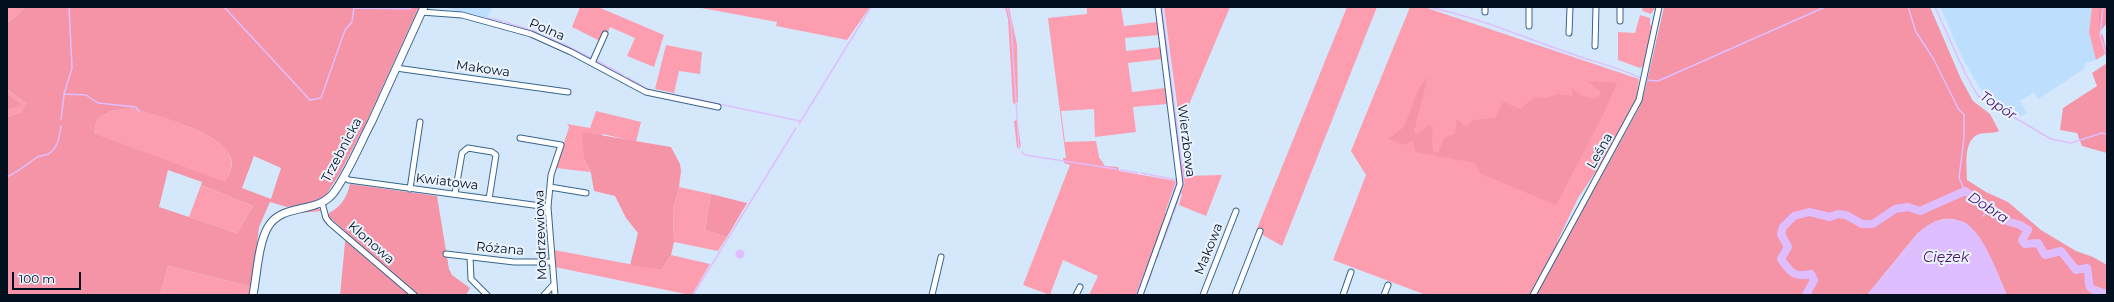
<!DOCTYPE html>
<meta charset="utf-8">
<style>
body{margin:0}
#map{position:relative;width:2114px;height:302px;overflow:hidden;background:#d5e8fb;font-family:Montserrat,sans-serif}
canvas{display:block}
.frame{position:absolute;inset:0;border:8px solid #010f1f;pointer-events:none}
.scale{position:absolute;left:12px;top:272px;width:69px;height:18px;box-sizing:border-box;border:2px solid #010f1f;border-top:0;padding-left:5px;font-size:12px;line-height:14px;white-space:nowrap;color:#010f1f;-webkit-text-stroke:3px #ebf4fe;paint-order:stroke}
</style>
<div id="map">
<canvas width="2114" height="302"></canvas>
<div class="frame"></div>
<div class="scale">100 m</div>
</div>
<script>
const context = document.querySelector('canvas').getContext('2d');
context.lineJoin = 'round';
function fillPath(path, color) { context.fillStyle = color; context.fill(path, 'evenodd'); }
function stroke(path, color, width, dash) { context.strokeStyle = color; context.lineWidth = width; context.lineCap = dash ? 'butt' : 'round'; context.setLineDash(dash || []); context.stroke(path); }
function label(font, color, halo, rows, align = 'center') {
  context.font = font + ' Montserrat,sans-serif'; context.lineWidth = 4; context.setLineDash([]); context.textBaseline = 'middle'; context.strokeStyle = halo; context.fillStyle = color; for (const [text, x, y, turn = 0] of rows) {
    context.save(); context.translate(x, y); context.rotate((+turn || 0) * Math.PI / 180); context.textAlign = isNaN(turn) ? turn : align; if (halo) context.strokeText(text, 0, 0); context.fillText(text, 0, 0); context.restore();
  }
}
fillPath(new Path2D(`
 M 441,7 L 492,7 L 487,18 Z
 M 1940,7 L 2092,7 L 2089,32 L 2096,60 L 2086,63 L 2084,69 L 2038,99 L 2034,92 L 2020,101 L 2027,113 L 2021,116 L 1986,96 L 1979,87 L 1961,55 Z`), '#bedefe');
fillPath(new Path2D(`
 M 7,7 L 24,7 L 16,17 L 7,23 Z
 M 580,7 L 598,7 L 664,35 L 654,67 L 627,56 L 635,38 L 610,27 L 604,43 L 572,27 Z
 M 696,7 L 870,7 L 847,40 L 776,26 L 777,22 Z
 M 1005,7 L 1009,7 L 1017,45 L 1018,102 L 1013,104 L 1008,19 Z
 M 1087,7 L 1121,7 L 1124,26 L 1157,22 L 1159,35 L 1125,38 L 1126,51 L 1161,47 L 1163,59 L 1128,63 L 1132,92 L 1165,88 L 1167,104 L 1133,107 L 1136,132 L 1095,137 L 1094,109 L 1061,111 L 1065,142 L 1096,141 L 1099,157 L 1105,166 L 1118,167 L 1119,171 L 1176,181 L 1165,213 L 1168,213 L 1137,295 L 1089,295 L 1098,276 L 1063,260 L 1050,295 L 1023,285 L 1070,165 L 1064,163 L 1063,158 L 1066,158 L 1048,18 L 1087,14 Z
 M 1164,7 L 1230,7 L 1180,126 Z
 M 1347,7 L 1377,7 L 1282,246 L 1256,231 Z
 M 1410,7 L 1424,7 L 1639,79 L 1636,101 L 1597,170 L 1578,198 L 1558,240 L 1555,250 L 1532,295 L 1426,295 L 1333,260 L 1366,175 L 1351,151 Z
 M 1643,7 L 1656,7 L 1651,14 L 1642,11 Z
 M 2092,7 L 2099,7 L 2099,33 L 2103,35 L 2107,53 L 2096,60 L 2089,32 Z
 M 1640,15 L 1650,18 L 1650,25 L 1652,26 L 1644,66 L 1640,68 L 1618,60 L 1618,32 L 1635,33 Z
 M 666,45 L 702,52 L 700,74 L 679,71 L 674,93 L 655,89 Z
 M 7,89 L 26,103 L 21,112 L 7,117 Z
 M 130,108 C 153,113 220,133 229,154 C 234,165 230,173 225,183 L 94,133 L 97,119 L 111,111 Z
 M 596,111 L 641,122 L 636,142 L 603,134 L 584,159 L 590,172 L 556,168 L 569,127 L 567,124 L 590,128 Z
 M 1017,120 L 1021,146 L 1017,148 L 1014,121 Z
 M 1184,164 L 1186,176 L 1222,175 L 1206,216 L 1179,205 L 1182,194 L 1180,193 L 1181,181 L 1178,165 Z
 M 201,185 L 253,206 L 237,233 L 189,217 Z
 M 679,187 L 711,194 L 705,230 L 727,237 L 718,251 L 674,242 L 673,210 Z
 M 318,208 L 322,211 L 300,213 L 301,212 Z
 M 554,250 L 661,270 L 671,255 L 710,264 L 692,295 L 690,295 L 555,267 Z
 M 168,266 L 252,287 L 250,295 L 160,295 Z`), '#fc9eb0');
fillPath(new Path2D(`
 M 24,7 L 419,7 L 366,123 L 340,173 L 326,195 L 310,203 L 287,207 L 270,202 L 259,227 L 252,287 L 168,266 L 160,295 L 7,295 L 7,117 L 21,112 L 26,103 L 7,89 L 7,23 L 16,17 ZM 131,108 C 153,114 219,132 229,154 C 235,164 230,173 225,182 L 94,133 L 97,119 L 111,111 ZM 254,156 L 281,168 L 271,199 L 242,188 ZM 168,170 L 202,182 L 201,185 L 253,206 L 237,233 L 159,207 Z
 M 1664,7 L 1930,7 L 1961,79 L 1973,101 L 1990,114 L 1999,131 C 1992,134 1983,132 1977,135 C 1963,142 1967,167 1967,180 L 1986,192 L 2008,202 L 2041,230 L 2076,251 L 2093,257 L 2107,265 L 2107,295 L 2007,295 C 1990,257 1968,188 1917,234 L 1867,295 L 1536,295 L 1639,108 L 1644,94 Z
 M 2099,7 L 2107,7 L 2107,23 L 2099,33 Z
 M 2107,63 L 2107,153 L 2082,146 L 2077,133 L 2060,130 L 2063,108 L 2097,86 L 2092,73 Z
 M 1428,76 L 1414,132 L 1418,134 L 1429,125 L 1433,126 L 1432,137 L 1433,152 L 1438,153 L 1444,138 L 1455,134 L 1457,119 L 1466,127 L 1473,120 L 1495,118 L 1503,102 L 1521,109 L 1534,97 L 1546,98 L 1557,94 L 1573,96 L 1572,88 L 1580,95 L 1593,99 L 1600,96 L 1600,91 L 1587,81 L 1617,83 L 1602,117 L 1556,205 L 1481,174 L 1475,163 L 1416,152 L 1412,141 L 1404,145 L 1388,139 L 1404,127 L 1418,90 Z
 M 7,94 L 22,105 L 7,110 Z
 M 582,132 L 671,147 L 680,164 L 681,171 L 679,187 L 673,210 L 674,242 L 671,255 L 661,270 L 630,265 L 638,233 L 626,218 L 615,196 L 594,191 L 591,173 L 584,159 Z
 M 350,184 L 437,196 L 449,269 L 452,275 L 470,288 L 466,295 L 340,295 L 346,232 L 328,216 L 329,213 C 341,207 347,197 350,184 Z
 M 711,194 L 747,203 L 727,237 L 705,230 Z`), '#f594a7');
fillPath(new Path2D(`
 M 1949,219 C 1953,220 1960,220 1964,222 C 1985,234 1997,274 2007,295 L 1867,295 L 1917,234 C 1927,225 1935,220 1949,219 Z
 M735.5 254a4.5 4.5 0 1 1 9 0a4.5 4.5 0 1 1-9 0Z`), '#dfbeff');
stroke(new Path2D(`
 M 69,7 L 72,68 L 64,94 L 86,95 L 98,103 L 136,107 L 140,112
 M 224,7 L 310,100 L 321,98 L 345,30 L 352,22 L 354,7
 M 1007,7 L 1011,22 L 1019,149
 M 1162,7 L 1184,183 L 1174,212
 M 1428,7 C 1478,17 1527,39 1575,55 C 1598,63 1620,68 1641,78
 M 1908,7 L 1916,32 L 1933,58 L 1959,110 L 1964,114 L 1964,138 L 1959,178 L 1965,191
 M 1935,7 L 1965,73 L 1978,96 L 2051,139 L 2071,143 L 2102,133 L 2107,134
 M 2103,7 L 2100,36 L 2107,57
 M 354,8 L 411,9
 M 417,10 L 418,11
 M 488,18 L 502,21
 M 505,22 L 540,33
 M 545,35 L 591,58
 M 596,60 L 623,75
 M 627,77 L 649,90
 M 1646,80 L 1658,81 L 1825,7
 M 653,91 L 677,95
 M 681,96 L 800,121
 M 61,119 L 64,95
 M 799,124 L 871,7
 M 1022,152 L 1025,155 L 1116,169
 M 1120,170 L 1138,173
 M 1141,173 L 1177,180 L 1171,200
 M 7,177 C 18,172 26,165 36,158 C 40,155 44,156 48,154 C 57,150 60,135 61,126
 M 1983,216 L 1990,208
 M 1160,249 L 1172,218
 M 1157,258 L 1159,254
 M 1147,285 L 1152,272
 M 693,295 L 796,128
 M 1136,295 L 1152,255`), '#dfbeff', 1.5);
stroke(new Path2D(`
 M 1806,295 L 1814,280 L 1811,274 C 1794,278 1790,272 1781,259 L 1788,247 L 1781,234 L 1783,227 L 1794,216 L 1809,212 L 1830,217 L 1838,214 L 1846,215 L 1862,224 L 1873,224 L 1895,209 L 1908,207 L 1920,211 L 1965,191 L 1994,210 L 2003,220 L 2020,225 L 2028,230 L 2022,240 L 2025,244 L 2038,243 L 2045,255 L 2061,251 L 2076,270 L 2087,268 C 2092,288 2082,287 2107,294`), '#dfbeff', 8);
const street = new Path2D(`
 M 421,12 L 462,15 L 531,34 L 571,52 L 646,92 L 718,107
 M 1485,12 L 1485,7
 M 1620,21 L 1620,7
 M 1529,26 L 1529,7
 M 1569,33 L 1570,7
 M 1595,46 L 1596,7
 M 592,63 L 605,34
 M 396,68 L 568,92
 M 520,138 L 561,145 L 551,175 L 548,207 L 555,295
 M 343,177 L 349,180 L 548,207
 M 550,187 L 586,193
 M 410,189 L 420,122
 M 455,194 L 462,153 L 468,148 L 492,152 L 496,155 L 489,199
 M 322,203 L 326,218 L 330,223 L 414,295
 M 446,254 L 514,262 L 552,262
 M 470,257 L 471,279 L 487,295
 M 544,295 L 554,284
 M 932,295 L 941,257
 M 1076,295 L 1080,287
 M 1140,295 L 1180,184 L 1158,7
 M 1203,295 L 1236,211
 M 1235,295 L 1260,231
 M 1343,295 L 1351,272
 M 1384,295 L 1388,285
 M 1533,295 L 1639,100 L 1659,7`);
const secondary = new Path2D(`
 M 253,295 C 257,275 258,244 268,227 C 282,202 319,215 335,191 C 350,169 360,144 372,121 C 389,83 407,45 424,7`);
stroke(street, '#38658d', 7);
stroke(secondary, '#38658d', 9);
stroke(street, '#fff', 5);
stroke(secondary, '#fff', 7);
label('13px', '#010f1f', '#ebf4fe', [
 ["Polna",547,30,23],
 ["Makowa",483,69,8],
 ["Wierzbowa",1186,141,83],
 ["Trzebnicka",342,150,-62],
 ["Leśna",1600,151,-61],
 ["Kwiatowa",447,182,7],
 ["Modrzewiowa",541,235,-92],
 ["Klonowa",371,243,41],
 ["Różana",500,249,5],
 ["Makowa",1209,249,-68]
]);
label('italic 14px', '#4a126e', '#ebf4fe', [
 ["Topór",1998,106,33],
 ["Dobra",1988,208,33],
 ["Ciężek",1946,258]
]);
</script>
